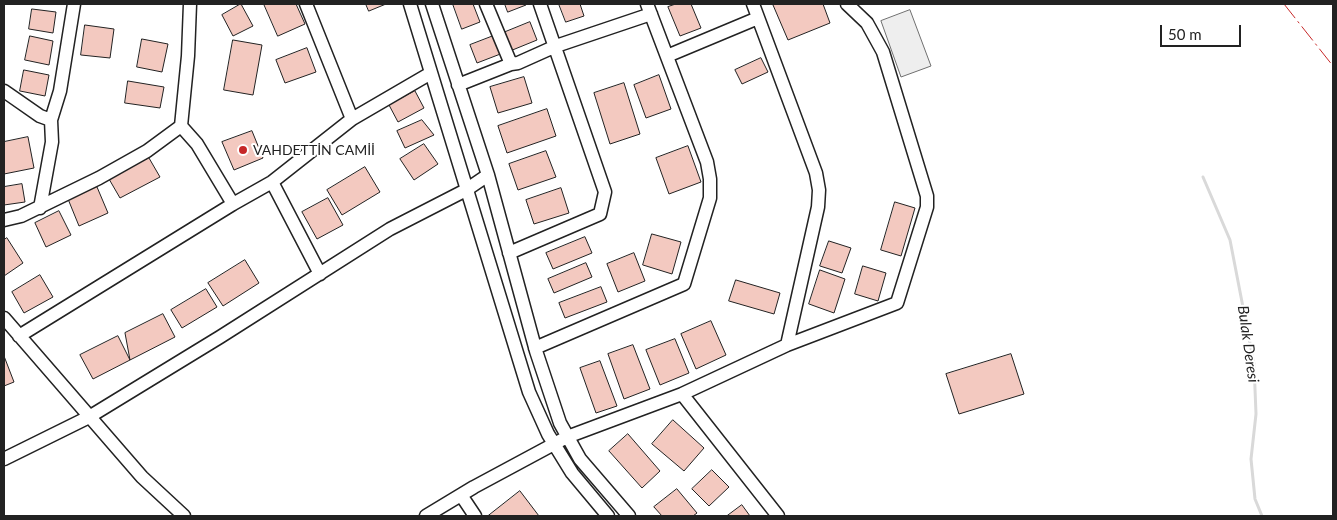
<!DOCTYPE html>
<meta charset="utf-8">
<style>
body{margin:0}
#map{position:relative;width:1337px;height:520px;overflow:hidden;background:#fff;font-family:Lato,sans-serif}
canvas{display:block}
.frame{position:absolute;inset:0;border:5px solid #222;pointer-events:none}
.scale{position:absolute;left:1160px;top:25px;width:81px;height:22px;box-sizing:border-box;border:2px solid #222;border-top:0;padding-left:6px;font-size:15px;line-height:18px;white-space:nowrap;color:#222;-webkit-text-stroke:4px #fff;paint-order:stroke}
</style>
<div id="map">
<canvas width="1337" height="520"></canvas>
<div class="frame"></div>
<div class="scale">50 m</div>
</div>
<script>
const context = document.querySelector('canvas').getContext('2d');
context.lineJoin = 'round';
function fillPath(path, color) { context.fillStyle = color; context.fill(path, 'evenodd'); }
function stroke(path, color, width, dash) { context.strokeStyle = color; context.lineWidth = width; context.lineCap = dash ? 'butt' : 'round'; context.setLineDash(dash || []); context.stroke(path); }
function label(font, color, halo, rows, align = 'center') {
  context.font = font + ' Lato,sans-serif'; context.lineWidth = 4; context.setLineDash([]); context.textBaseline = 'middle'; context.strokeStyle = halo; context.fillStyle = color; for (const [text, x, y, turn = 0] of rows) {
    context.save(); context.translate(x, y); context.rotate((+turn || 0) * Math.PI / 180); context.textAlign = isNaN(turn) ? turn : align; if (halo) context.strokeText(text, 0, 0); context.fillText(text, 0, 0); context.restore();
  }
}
const green = new Path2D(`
 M 910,10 L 931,66 L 901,77 L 881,21 Z`);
fillPath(green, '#eee');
stroke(green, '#6f6f6f', 1);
stroke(new Path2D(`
 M 1203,177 L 1230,240 L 1254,364 L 1256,414 L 1251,459 L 1255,499 L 1262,516`), '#d9d9d9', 3);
const building = new Path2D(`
 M 241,4 L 253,26 L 233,36 L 222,15 Z
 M 264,4 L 296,4 L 305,24 L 278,36 Z
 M 366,4 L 386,4 L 369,11 Z
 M 453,4 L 473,4 L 480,22 L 462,29 Z
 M 505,4 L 525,4 L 526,5 L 508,12 Z
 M 559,4 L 580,4 L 584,16 L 566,22 Z
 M 676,4 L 691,4 L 701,28 L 680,36 L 668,7 Z
 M 775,4 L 823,4 L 830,23 L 788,40 L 773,5 Z
 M 32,9 L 56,12 L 53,33 L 29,29 Z
 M 530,22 L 537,40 L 510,51 L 503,33 Z
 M 85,25 L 114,29 L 110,58 L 81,55 Z
 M 496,35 L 503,53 L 477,63 L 470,45 Z
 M 30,36 L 53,41 L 49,65 L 25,60 Z
 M 142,39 L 168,44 L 162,72 L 137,67 Z
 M 233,40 L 262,45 L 253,95 L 224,90 Z
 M 307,48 L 316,72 L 285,83 L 276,60 Z
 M 761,58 L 768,72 L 742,84 L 735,70 Z
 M 24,70 L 49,75 L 45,96 L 20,91 Z
 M 659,75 L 671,109 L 646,118 L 634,85 Z
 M 524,77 L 532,103 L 498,113 L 490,87 Z
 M 128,81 L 164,87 L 160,108 L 125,103 Z
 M 624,83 L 640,134 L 610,144 L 594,93 Z
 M 415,91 L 424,108 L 398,122 L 389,105 Z
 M 547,109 L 556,136 L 507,153 L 498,126 Z
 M 422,120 L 434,135 L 405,148 L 397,131 Z
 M 252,131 L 263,158 L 234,170 L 222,142 Z
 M 28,137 L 34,168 L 4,174 L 4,142 Z
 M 424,144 L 438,164 L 414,180 L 400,159 Z
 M 688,146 L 701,182 L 669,194 L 656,158 Z
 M 546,151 L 556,177 L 518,190 L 509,164 Z
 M 149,158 L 160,177 L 120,198 L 109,179 Z
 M 365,167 L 380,192 L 342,215 L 327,190 Z
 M 22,184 L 25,202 L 4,205 L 4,187 Z
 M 97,187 L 108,213 L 79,226 L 68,199 Z
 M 561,188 L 569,213 L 534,224 L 526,200 Z
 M 328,198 L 343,225 L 317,239 L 302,212 Z
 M 895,202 L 915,208 L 901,256 L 881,250 Z
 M 59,211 L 71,235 L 46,247 L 35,223 Z
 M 652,234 L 681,242 L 672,274 L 643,265 Z
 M 585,237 L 592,253 L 553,269 L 546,253 Z
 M 7,238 L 23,263 L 4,276 L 4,240 Z
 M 829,241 L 851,248 L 842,273 L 820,266 Z
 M 634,253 L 645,281 L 618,292 L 607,264 Z
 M 245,260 L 259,283 L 223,306 L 208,283 Z
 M 586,263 L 592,277 L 554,293 L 548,279 Z
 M 863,266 L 886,273 L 878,301 L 855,294 Z
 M 820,270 L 845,279 L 834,313 L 809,304 Z
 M 40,275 L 53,297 L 24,313 L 12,292 Z
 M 736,280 L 780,293 L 774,314 L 729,301 Z
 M 601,287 L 607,302 L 565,318 L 559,303 Z
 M 206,289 L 217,307 L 182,328 L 171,310 Z
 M 163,314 L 175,337 L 130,360 L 125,333 Z
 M 711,321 L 726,355 L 696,369 L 681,334 Z
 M 118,336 L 130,360 L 93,379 L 80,355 Z
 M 675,339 L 689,373 L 660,385 L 646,350 Z
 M 633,345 L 650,389 L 624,399 L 608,354 Z
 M 1011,354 L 1024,394 L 959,414 L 946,374 Z
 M 4,356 L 14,382 L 4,386 Z
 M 600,361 L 617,406 L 596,413 L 580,368 Z
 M 673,420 L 704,448 L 684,471 L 652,444 Z
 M 628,434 L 660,471 L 642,488 L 609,451 Z
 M 712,470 L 729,487 L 709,506 L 692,489 Z
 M 677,489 L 697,513 L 693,516 L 662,516 L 654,507 Z
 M 520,491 L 539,516 L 488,516 Z
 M 742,505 L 750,516 L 727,516 Z`);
fillPath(building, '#f3c9c0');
stroke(building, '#222', 1);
const minor = new Path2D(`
 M 190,4 L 188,56 L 181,126 L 197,144 L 233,204
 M 306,4 L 352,119
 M 410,4 L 529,392 L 548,434 L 572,473 L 608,516
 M 432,4 L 488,175 L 536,351 L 560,423 L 580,459 L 629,516
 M 486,4 L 511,64
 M 753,4 L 816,173 L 819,190 L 818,207 L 787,345
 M 667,56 L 758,18
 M 458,85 L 511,64 L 518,63 L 556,46 L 651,14
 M 4,91 L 40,116 L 51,120
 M 272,182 L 320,274
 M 40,208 L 52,142 L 51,120 L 60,91 L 74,4
 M 4,220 L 21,216 L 99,178 L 147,151 L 181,126
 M 509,253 L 600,214 L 605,192 L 540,4
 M 4,318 L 142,477 L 184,516
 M 19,336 L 233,204 L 272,182 L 352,119 L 431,73
 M 535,348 L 684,284 L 710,198 L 710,179 L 707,162 L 647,4
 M 682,394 L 778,516
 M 4,459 L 89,417 L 220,337 L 390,229 L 466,190 L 488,175
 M 461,495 L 475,516
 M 426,516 L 474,487 L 567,437 L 682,394 L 787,345 L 897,303 L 927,207 L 927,196 L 883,52 L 867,23 L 847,4`);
stroke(minor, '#222', 15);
stroke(minor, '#fff', 12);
stroke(new Path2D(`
 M 1284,4 L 1333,66`), '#c62828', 1, [18, 4, 2.5, 4]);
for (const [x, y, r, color] of [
 [243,150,5,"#c62828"]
]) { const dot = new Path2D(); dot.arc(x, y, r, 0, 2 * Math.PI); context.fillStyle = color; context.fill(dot); stroke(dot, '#fff', 2); }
label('14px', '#222', '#fff', [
 ["VAHDETTİN CAMİİ",253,150]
], 'left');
label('italic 15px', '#222', '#fff', [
 ["Bulak Deresi",1248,344,82]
]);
</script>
